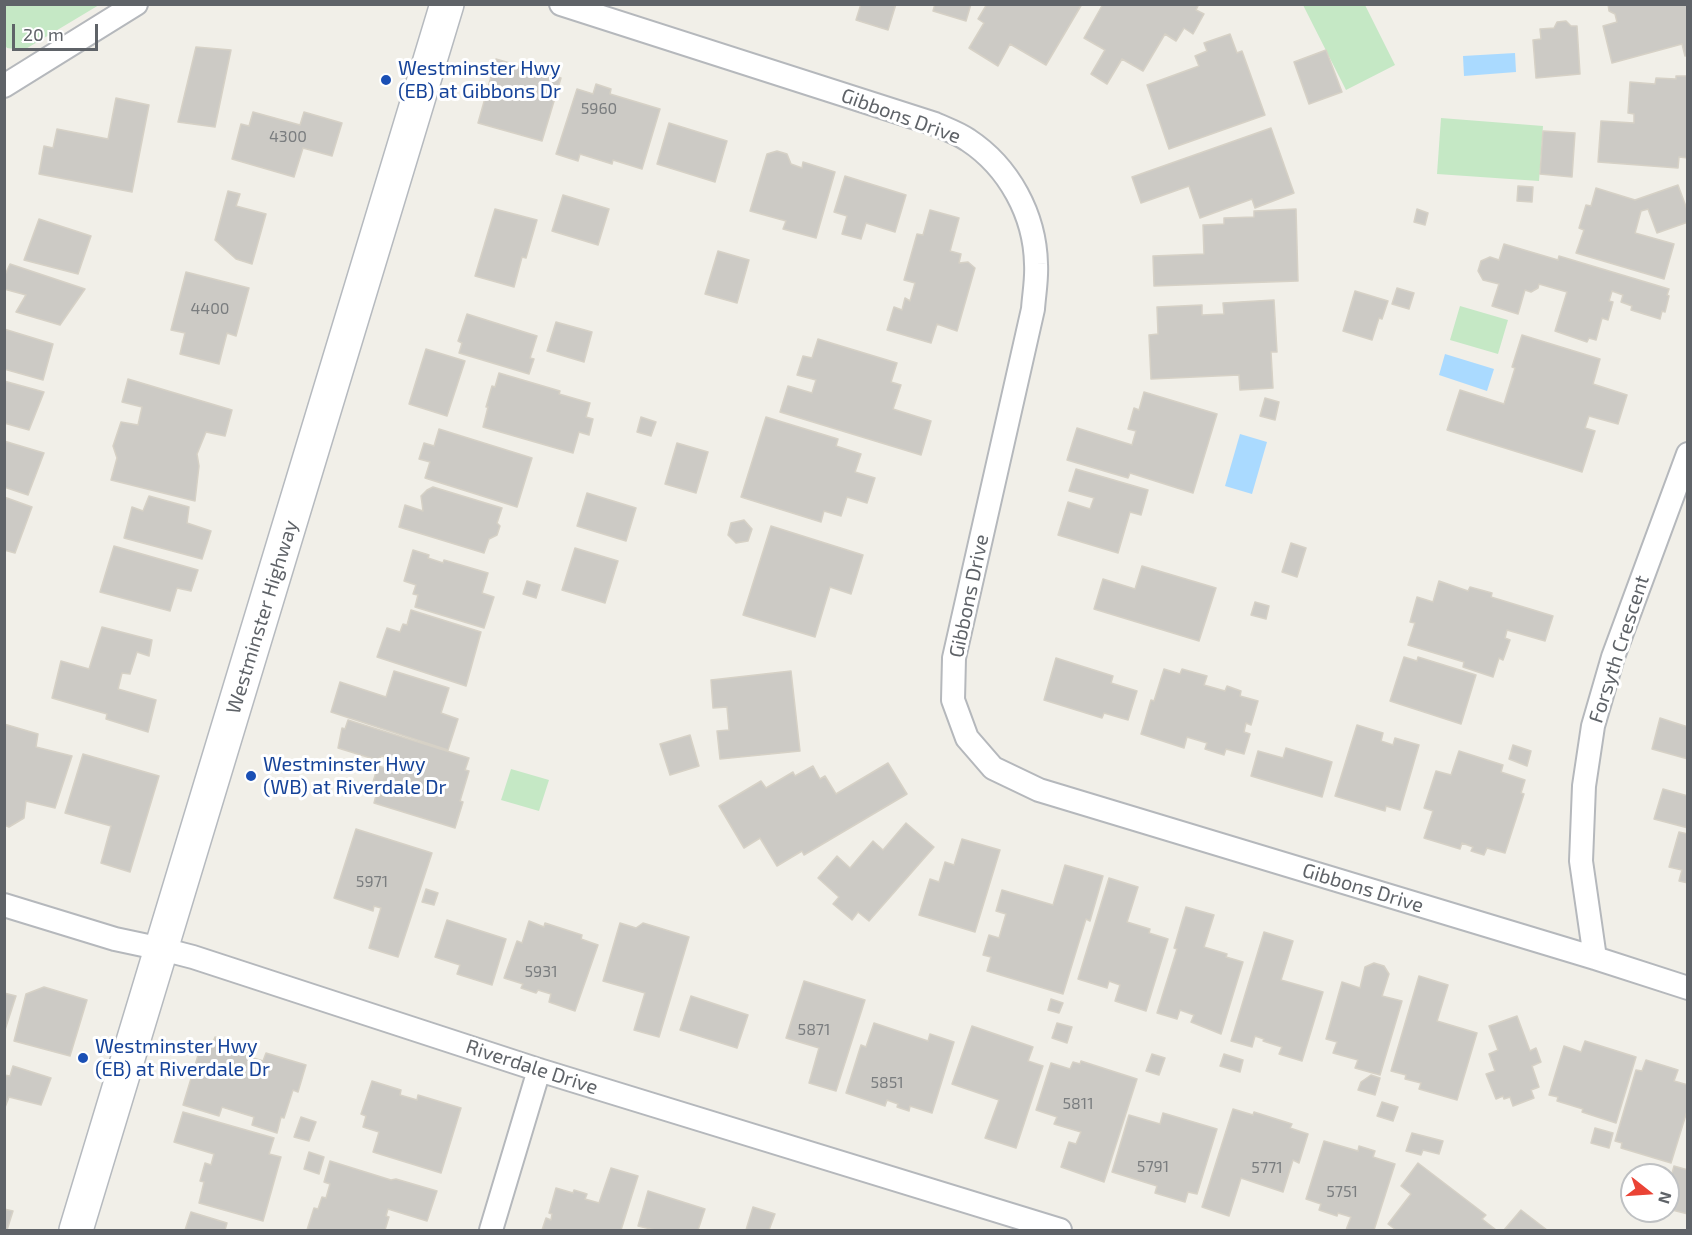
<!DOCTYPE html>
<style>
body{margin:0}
#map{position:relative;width:1692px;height:1235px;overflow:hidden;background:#f1efe8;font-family:"Exo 2",sans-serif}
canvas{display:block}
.frame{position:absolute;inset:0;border:6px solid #5f6368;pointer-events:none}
.north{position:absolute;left:1620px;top:1163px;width:60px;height:60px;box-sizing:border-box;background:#fff;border:2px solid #bfc1c3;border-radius:50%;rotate:107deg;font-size:16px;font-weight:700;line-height:24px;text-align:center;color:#5f6368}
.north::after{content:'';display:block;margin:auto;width:21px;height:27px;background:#ea4335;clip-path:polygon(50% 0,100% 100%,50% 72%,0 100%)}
.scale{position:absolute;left:12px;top:24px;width:86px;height:27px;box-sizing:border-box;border:3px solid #5f6368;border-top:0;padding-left:8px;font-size:18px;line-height:21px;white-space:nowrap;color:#5f6368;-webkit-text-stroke:4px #fff;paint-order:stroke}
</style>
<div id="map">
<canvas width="1692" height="1235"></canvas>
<div class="frame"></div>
<div class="north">N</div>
<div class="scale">20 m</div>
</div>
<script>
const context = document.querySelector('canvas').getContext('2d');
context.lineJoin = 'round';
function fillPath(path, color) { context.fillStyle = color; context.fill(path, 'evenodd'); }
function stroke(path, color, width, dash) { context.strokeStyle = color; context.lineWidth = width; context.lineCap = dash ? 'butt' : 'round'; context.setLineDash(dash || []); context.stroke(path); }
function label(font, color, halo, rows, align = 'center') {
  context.font = font + ' "Exo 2",sans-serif'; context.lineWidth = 6; context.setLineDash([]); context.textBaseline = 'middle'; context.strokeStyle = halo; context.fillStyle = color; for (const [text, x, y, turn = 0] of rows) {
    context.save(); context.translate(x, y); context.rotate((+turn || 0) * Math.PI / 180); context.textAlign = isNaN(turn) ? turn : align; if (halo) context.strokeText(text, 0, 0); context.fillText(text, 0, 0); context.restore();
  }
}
fillPath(new Path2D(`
 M 5,4 L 99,4 L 99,5 L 24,50 L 7,48 L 5,45 Z
 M 1303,5 L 1365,5 L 1395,65 L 1346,90 Z
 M 1441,118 L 1543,126 L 1539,181 L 1437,174 Z
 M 1460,306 L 1508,320 L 1498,354 L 1450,340 Z
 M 511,769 L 549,780 L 539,811 L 501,800 Z`), '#c5e8c5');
fillPath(new Path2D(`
 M 1515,53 L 1516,72 L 1464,76 L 1463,56 Z
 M 1445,354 L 1494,369 L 1487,391 L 1439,375 Z
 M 1240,434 L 1267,442 L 1252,494 L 1225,486 Z`), '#aadaff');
const building = new Path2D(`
 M 861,4 L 896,4 L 888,30 L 856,20 Z
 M 935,4 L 971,4 L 966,21 L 933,11 Z
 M 987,4 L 1082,4 L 1046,65 L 1010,44 L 998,66 L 969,48 L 984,23 L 978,19 Z
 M 1103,4 L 1199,4 L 1196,10 L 1204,14 L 1193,34 L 1184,28 L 1176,41 L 1165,34 L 1143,71 L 1122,59 L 1107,84 L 1091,74 L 1105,50 L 1084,38 Z
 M 1608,4 L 1688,4 L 1688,55 L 1685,56 L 1682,44 L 1612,63 L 1603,26 L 1617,22 L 1615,14 L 1609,11 Z
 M 1566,21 L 1571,26 L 1577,26 L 1580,74 L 1536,78 L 1533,40 L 1541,39 L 1540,29 L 1554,28 L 1557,22 Z
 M 1230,34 L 1237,53 L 1242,51 L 1265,115 L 1169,149 L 1147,85 L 1199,66 L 1195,56 L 1207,51 L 1204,43 Z
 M 196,47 L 231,50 L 215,127 L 178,122 Z
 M 1326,50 L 1342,92 L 1309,104 L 1294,62 Z
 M 496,59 L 561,78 L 542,141 L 478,123 Z
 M 1676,76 L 1688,76 L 1688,158 L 1679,157 L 1678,168 L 1598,162 L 1601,121 L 1634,123 L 1634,114 L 1628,113 L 1630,82 L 1655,84 L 1656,78 L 1676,79 Z
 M 596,84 L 611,89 L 610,94 L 660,109 L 642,169 L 613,160 L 612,164 L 580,154 L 578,161 L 556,154 L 577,89 L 593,94 Z
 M 116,98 L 149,105 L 132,192 L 39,174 L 44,146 L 53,148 L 57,129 L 108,139 Z
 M 253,112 L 300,125 L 304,112 L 342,123 L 332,156 L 303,148 L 294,177 L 232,159 L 241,124 L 249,126 Z
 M 669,123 L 727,141 L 715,182 L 657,164 Z
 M 1271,128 L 1294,193 L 1255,208 L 1252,199 L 1200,218 L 1189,186 L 1141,203 L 1132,177 Z
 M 1543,131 L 1575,133 L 1572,177 L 1540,174 Z
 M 777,151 L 787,154 L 791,164 L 802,168 L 803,162 L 835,172 L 816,238 L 783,229 L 786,221 L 750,211 L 767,154 Z
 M 845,176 L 906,195 L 895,232 L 866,223 L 861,239 L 842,234 L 847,216 L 834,212 Z
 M 1678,185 L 1688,212 L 1688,222 L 1657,233 L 1648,209 L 1641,211 L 1635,233 L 1674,244 L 1664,279 L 1576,253 L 1584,230 L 1579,228 L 1586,205 L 1591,206 L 1596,188 L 1635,200 Z
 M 1518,186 L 1533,187 L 1532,202 L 1517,201 Z
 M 228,191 L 240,194 L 236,206 L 266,214 L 252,264 L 236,259 L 215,240 Z
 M 563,195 L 609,209 L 598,245 L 552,231 Z
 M 495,209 L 537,220 L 526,258 L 522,257 L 514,287 L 475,276 Z
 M 1296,209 L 1298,281 L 1154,286 L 1153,256 L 1204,254 L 1203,225 L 1224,224 L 1224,218 L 1254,217 L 1254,211 Z
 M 1417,209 L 1428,213 L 1425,225 L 1414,222 Z
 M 930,210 L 959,218 L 950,251 L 961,254 L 959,263 L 968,262 L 975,268 L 957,331 L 937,324 L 931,343 L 887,330 L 894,307 L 902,310 L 905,298 L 910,301 L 915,283 L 904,280 L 917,234 L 923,235 Z
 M 39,219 L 91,236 L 78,274 L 24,260 Z
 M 1504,244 L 1558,260 L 1559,256 L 1669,289 L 1667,295 L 1669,296 L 1665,312 L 1662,311 L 1660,319 L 1631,310 L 1632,306 L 1621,302 L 1623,295 L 1612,291 L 1609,301 L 1613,302 L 1608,320 L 1602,318 L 1596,340 L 1589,338 L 1587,342 L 1555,331 L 1567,292 L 1539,284 L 1538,288 L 1531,292 L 1525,290 L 1518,314 L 1492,306 L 1499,284 L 1483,280 L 1478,271 L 1481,261 L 1490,257 L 1499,260 Z
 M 718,251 L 749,260 L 737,303 L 705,294 Z
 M 10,264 L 85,289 L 60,325 L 16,312 L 26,295 L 4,289 L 4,277 Z
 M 186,272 L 249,288 L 236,336 L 227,333 L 219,364 L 180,354 L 185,333 L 171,330 Z
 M 1397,288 L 1414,293 L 1409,309 L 1392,304 Z
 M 1355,291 L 1388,301 L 1382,319 L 1379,318 L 1372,340 L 1343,331 Z
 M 1274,300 L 1277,352 L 1271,352 L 1273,388 L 1240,390 L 1239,375 L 1151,379 L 1149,335 L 1158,334 L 1157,307 L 1202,305 L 1202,315 L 1224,314 L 1223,303 Z
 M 467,314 L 537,336 L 530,358 L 534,359 L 529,374 L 459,353 L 462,343 L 458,341 Z
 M 556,322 L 592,332 L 584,362 L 547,351 Z
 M 4,329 L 53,344 L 43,380 L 4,369 Z
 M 1522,335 L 1600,359 L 1593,384 L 1627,395 L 1618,424 L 1589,416 L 1585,428 L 1595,431 L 1582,472 L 1447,430 L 1460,390 L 1504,404 L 1515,368 L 1512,367 Z
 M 818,339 L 897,363 L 891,382 L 901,385 L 893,409 L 931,421 L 921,455 L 780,412 L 788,386 L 812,393 L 816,380 L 797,375 L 803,356 L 812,358 Z
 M 426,349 L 465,361 L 447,416 L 409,404 Z
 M 499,373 L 560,391 L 559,394 L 590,403 L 586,417 L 593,419 L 589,435 L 579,432 L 573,453 L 483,427 L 488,407 L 486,407 L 492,386 L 495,387 Z
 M 128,379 L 232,410 L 225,436 L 206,432 L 197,454 L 199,466 L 195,501 L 111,480 L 117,458 L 113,446 L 121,422 L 138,425 L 142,407 L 122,402 Z
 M 4,381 L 44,392 L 29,430 L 4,423 Z
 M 1144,392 L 1217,414 L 1193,493 L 1130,473 L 1128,478 L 1067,460 L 1077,428 L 1132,445 L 1136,431 L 1128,429 L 1134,408 L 1139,410 Z
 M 1265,398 L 1279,402 L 1275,420 L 1260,416 Z
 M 641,417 L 656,422 L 651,436 L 637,432 Z
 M 766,417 L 838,439 L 836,446 L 861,454 L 855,472 L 875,478 L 867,503 L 847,497 L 841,516 L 824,511 L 821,522 L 741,497 Z
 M 439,429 L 532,458 L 517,507 L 425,478 L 430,462 L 419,459 L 424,443 L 434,446 Z
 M 4,441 L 44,453 L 28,495 L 4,487 Z
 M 677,443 L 708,452 L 696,493 L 665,484 Z
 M 1076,469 L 1148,490 L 1141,515 L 1130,512 L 1118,553 L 1058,535 L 1068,502 L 1090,509 L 1094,498 L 1069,491 Z
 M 433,487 L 502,508 L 497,523 L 500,526 L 497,535 L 489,539 L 484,553 L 399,527 L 405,505 L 423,511 L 421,496 L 427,490 Z
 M 587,493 L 636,508 L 626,541 L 577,526 Z
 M 149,496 L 189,507 L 187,523 L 211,531 L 202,559 L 124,538 L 132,507 L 143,511 Z
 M 4,497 L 32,507 L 15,553 L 4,550 Z
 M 744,520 L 752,529 L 748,541 L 736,543 L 728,535 L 731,523 Z
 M 771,526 L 863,555 L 851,594 L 830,587 L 815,637 L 743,615 Z
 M 1291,543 L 1306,548 L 1297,577 L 1282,572 Z
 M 114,546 L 198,570 L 191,591 L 177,588 L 170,611 L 100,592 Z
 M 575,548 L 618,561 L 605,603 L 562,590 Z
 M 413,550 L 429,555 L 428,558 L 443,563 L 444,560 L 488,573 L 482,593 L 494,597 L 484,628 L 415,607 L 418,595 L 413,594 L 416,585 L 404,581 Z
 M 1142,566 L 1216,588 L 1199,641 L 1094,609 L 1103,579 L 1135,589 Z
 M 527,581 L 540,585 L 536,598 L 523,594 Z
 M 1439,581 L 1468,591 L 1470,587 L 1492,593 L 1491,597 L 1553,616 L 1545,641 L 1507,630 L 1505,638 L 1510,640 L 1503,660 L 1499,658 L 1493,677 L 1463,667 L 1464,662 L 1408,645 L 1415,623 L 1410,622 L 1417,597 L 1433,602 Z
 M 1255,602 L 1269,606 L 1266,619 L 1251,615 Z
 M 411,610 L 481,632 L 466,686 L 377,657 L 387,628 L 400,632 L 403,624 L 407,625 Z
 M 102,627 L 152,640 L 149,656 L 137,652 L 130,674 L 122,673 L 118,689 L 156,700 L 148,732 L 106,719 L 107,714 L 52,698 L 61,661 L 89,669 Z
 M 1404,657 L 1417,661 L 1418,657 L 1476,675 L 1461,724 L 1390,701 Z
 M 1056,658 L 1113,676 L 1111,683 L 1137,691 L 1128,720 L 1104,713 L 1102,718 L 1044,700 Z
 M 1164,669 L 1180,674 L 1182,669 L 1207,676 L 1204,685 L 1225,691 L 1227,686 L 1241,691 L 1240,696 L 1258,701 L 1251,725 L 1246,723 L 1244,732 L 1250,734 L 1244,754 L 1226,749 L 1224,755 L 1205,749 L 1207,743 L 1187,737 L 1184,748 L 1141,734 L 1151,700 L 1154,701 Z
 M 394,671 L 449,688 L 441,713 L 458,719 L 448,750 L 331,712 L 340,682 L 386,697 Z
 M 791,671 L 800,751 L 720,759 L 717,731 L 729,730 L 727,707 L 713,708 L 711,680 Z
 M 1660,718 L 1688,727 L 1688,759 L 1652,749 Z
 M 348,720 L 469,758 L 465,770 L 469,771 L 460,801 L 463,802 L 455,828 L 374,803 L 379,784 L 373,782 L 378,766 L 389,769 L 392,759 L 382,756 L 377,760 L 338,748 L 342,728 L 345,729 Z
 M 4,724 L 38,734 L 36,747 L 72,756 L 55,808 L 26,801 L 24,818 L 9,827 L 4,825 Z
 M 1357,725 L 1383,733 L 1381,741 L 1393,745 L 1395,738 L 1419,745 L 1400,810 L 1386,806 L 1385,811 L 1335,796 Z
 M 690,735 L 699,766 L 670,775 L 660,744 Z
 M 1513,745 L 1531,751 L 1527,766 L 1509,759 Z
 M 1286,748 L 1332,762 L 1322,797 L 1251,776 L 1258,751 L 1283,758 Z
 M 1459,751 L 1503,765 L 1501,772 L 1525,780 L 1521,793 L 1524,794 L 1505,853 L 1487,848 L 1484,855 L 1471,851 L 1473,847 L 1462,843 L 1460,849 L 1424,838 L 1433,811 L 1424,808 L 1436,771 L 1451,775 Z
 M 83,754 L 159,776 L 130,872 L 101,863 L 111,826 L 65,813 Z
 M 888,763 L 907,794 L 804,855 L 802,851 L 777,866 L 760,838 L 744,848 L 719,806 L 761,781 L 766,788 L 793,772 L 795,776 L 813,766 L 820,779 L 825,776 L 836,794 Z
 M 1663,789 L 1688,796 L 1688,828 L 1654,819 Z
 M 906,823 L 934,847 L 869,921 L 858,912 L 852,920 L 833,904 L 839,897 L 818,878 L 837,856 L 850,868 L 873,841 L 883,850 Z
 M 356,829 L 432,853 L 398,957 L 369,948 L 381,908 L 374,906 L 373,911 L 334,898 Z
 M 1679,832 L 1688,834 L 1688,883 L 1679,881 L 1682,870 L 1669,867 Z
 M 962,839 L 1000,850 L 975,932 L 919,915 L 930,879 L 939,882 L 945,862 L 954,865 Z
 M 1065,865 L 1103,876 L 1090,921 L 1086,919 L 1063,994 L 987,971 L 991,957 L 983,955 L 989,935 L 999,938 L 1006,914 L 996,911 L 1002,890 L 1053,905 Z
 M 1109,878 L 1138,887 L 1127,922 L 1150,929 L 1149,933 L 1168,939 L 1146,1011 L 1115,1001 L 1120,985 L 1109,981 L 1107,988 L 1078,979 Z
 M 426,889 L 438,893 L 434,905 L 422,902 Z
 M 1186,907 L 1214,915 L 1204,947 L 1227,954 L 1226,957 L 1243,962 L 1221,1034 L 1191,1022 L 1194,1015 L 1180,1010 L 1177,1019 L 1157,1013 L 1177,949 L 1174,948 Z
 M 447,920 L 506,939 L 492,985 L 457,974 L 460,965 L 435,957 Z
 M 529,921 L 544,927 L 545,923 L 582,935 L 581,939 L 598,945 L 575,1011 L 549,1002 L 551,994 L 538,990 L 536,993 L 521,988 L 523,984 L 504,978 L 517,941 L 522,943 Z
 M 620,923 L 636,928 L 643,923 L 689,937 L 659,1037 L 634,1030 L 645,993 L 603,981 Z
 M 1264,932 L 1293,941 L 1281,980 L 1323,992 L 1302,1061 L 1279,1054 L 1282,1047 L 1263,1041 L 1264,1039 L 1255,1036 L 1252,1047 L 1231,1041 Z
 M 1374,963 L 1384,966 L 1389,974 L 1382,996 L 1402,1001 L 1380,1075 L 1355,1068 L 1358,1060 L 1333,1053 L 1337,1042 L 1326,1039 L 1342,982 L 1360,988 L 1365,967 Z
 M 1419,976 L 1448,985 L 1437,1021 L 1477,1033 L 1457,1100 L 1419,1089 L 1421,1083 L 1405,1079 L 1406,1075 L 1391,1071 Z
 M 804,981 L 865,1000 L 836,1091 L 809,1083 L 819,1048 L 786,1038 Z
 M 44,987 L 87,1000 L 70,1056 L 14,1041 L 26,994 Z
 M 4,993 L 16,996 L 4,1033 Z
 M 691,996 L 748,1015 L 737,1048 L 680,1030 Z
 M 1051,999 L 1063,1003 L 1059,1013 L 1048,1010 Z
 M 1517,1016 L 1530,1051 L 1536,1048 L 1541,1062 L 1532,1066 L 1539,1087 L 1531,1090 L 1534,1098 L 1513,1106 L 1510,1097 L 1504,1099 L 1503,1096 L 1496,1099 L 1486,1074 L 1495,1071 L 1489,1054 L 1498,1050 L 1489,1026 Z
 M 874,1023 L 928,1041 L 930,1034 L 954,1042 L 932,1113 L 910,1106 L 909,1111 L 897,1107 L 898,1104 L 887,1100 L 885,1106 L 846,1093 L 861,1045 L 866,1047 Z
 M 1057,1023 L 1072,1027 L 1067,1043 L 1052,1038 Z
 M 972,1026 L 1033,1047 L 1028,1061 L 1043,1066 L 1016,1148 L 985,1138 L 999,1100 L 952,1084 Z
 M 215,1037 L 250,1048 L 247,1056 L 263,1061 L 266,1053 L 306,1065 L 298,1092 L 293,1090 L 284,1118 L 281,1117 L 277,1133 L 252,1125 L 254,1117 L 222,1107 L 219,1116 L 183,1105 L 202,1042 L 212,1045 Z
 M 1585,1041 L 1636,1057 L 1616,1123 L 1582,1112 L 1583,1109 L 1557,1101 L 1558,1097 L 1549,1095 L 1564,1046 L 1581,1052 Z
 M 1152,1054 L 1165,1058 L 1159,1075 L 1146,1071 Z
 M 1224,1054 L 1243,1060 L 1240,1072 L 1220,1066 Z
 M 1646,1060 L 1678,1070 L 1674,1081 L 1688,1085 L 1688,1108 L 1671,1163 L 1621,1148 L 1622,1143 L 1615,1141 L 1636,1070 L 1642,1071 Z
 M 1081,1061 L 1137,1079 L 1104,1182 L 1061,1167 L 1069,1142 L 1076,1144 L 1081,1132 L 1054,1124 L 1057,1117 L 1036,1110 L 1051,1063 L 1070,1069 L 1073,1062 L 1080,1064 Z
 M 13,1066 L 51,1078 L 41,1105 L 9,1097 L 4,1110 L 4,1075 L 10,1076 Z
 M 1371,1075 L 1380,1078 L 1375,1095 L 1358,1090 L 1361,1082 Z
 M 372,1081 L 401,1090 L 400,1095 L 417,1100 L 418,1095 L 461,1108 L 441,1173 L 373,1152 L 379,1132 L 363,1127 L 366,1116 L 361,1114 Z
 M 1382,1102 L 1398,1107 L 1393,1121 L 1377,1116 Z
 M 1233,1109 L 1253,1115 L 1254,1112 L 1292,1124 L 1290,1128 L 1308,1134 L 1299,1163 L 1293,1160 L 1283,1192 L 1241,1178 L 1229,1216 L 1202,1207 Z
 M 183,1112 L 274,1138 L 269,1154 L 281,1157 L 263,1221 L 199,1203 L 204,1182 L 200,1181 L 205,1163 L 211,1165 L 214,1154 L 174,1142 Z
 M 1163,1113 L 1217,1129 L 1197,1194 L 1188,1192 L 1185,1202 L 1155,1193 L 1157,1186 L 1112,1172 L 1129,1115 L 1160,1124 Z
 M 301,1117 L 316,1122 L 309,1141 L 294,1137 Z
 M 1595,1128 L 1613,1133 L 1609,1148 L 1591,1143 Z
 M 1412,1133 L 1443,1141 L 1439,1154 L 1423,1150 L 1421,1155 L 1406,1151 Z
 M 1324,1141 L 1358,1151 L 1359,1146 L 1375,1151 L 1373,1157 L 1395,1164 L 1374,1230 L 1346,1230 L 1351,1217 L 1338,1213 L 1337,1216 L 1319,1210 L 1321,1204 L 1306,1199 Z
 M 309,1152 L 324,1157 L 319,1174 L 304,1169 Z
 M 330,1161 L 391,1180 L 396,1179 L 437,1191 L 427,1221 L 388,1209 L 386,1216 L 389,1217 L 385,1230 L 307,1230 L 314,1208 L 318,1209 L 322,1197 L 326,1198 L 330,1184 L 324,1182 Z
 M 1418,1163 L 1486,1215 L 1482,1219 L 1495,1229 L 1494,1230 L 1396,1230 L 1388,1224 L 1411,1194 L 1401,1186 Z
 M 1674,1166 L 1688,1170 L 1688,1214 L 1668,1209 L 1668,1188 Z
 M 611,1168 L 638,1176 L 621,1230 L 542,1230 L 546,1218 L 551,1220 L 552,1214 L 549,1213 L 556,1188 L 573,1193 L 574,1190 L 587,1194 L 585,1199 L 599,1203 Z
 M 648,1191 L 705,1209 L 698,1230 L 655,1230 L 638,1226 Z
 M 753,1207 L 775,1214 L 769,1230 L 746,1230 Z
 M 4,1209 L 13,1211 L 7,1230 L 4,1230 Z
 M 1521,1210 L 1547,1230 L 1504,1230 Z
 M 191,1212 L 227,1223 L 225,1230 L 185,1230 Z`);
fillPath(building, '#cccac5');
stroke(building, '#d6d1c6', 1.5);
const street = new Path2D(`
 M 561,4 L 935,124 C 946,129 958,133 968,140 C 1009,167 1035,215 1036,264 C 1037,279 1034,294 1033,309 L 954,658 L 953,700 L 967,738 L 993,768 L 1039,790 L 1595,958 L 1688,988
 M 4,86 L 136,4
 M 4,905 L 115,939 L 162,949 L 193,957 L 539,1070 L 1060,1230
 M 1595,958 L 1581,861 L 1584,786 L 1593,726 L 1613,657 L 1688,454
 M 491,1230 L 539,1070`);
const secondary = new Path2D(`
 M 76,1230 L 447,4`);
stroke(street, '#b5b8bc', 26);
stroke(secondary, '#b6babf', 36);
stroke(street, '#fff', 22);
stroke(secondary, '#fff', 33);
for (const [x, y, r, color] of [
 [386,80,6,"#1a4fb4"],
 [251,776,6,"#1a4fb4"],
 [83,1058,6,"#1a4fb4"]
]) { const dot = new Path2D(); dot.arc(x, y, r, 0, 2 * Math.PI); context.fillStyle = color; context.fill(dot); stroke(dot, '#fff', 2); }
label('16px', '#7a7d7f', null, [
 ["5960",599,109],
 ["4300",288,137],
 ["4400",210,309],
 ["5971",372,882],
 ["5931",541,972],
 ["5871",814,1030],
 ["5851",887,1083],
 ["5811",1078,1104],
 ["5791",1153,1167],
 ["5771",1267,1168],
 ["5751",1342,1192]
]);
label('20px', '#164399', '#fff', [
 ["Westminster Hwy",398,68],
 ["(EB) at Gibbons Dr",398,91],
 ["Westminster Hwy",263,764],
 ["(WB) at Riverdale Dr",263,787],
 ["Westminster Hwy",95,1046],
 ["(EB) at Riverdale Dr",95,1069]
], 'left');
label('20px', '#5f6368', '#fff', [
 ["Gibbons Drive",901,116,20],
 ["Gibbons Drive",969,596,-78],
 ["Westminster Highway",262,617,-73],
 ["Forsyth Crescent",1619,649,-72],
 ["Gibbons Drive",1363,888,17],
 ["Riverdale Drive",532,1067,18]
]);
</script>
